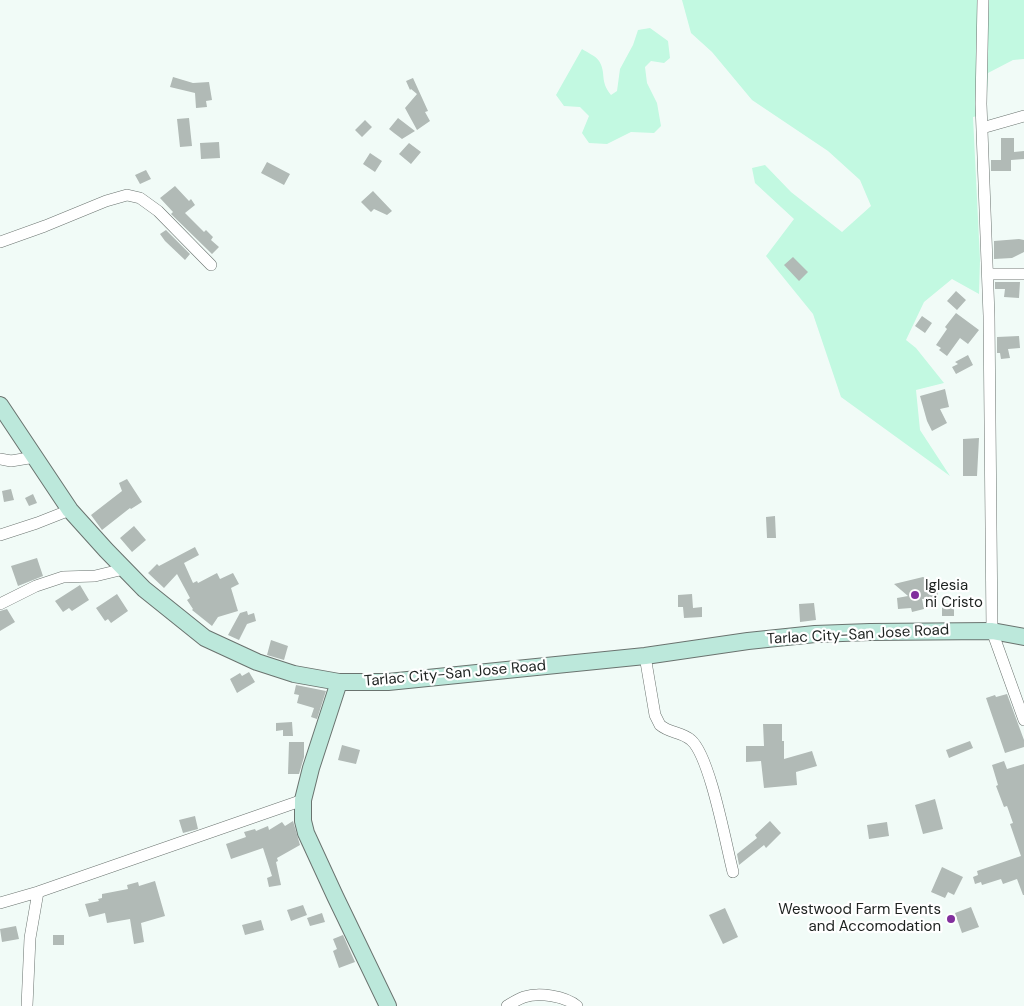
<!DOCTYPE html>
<style>
body{margin:0}
canvas{display:block;background:#f1fbf7}
</style>
<canvas width="1024" height="1006"></canvas>
<script>
const context = document.querySelector('canvas').getContext('2d');
context.lineJoin = 'round';
function fillPath(path, color) { context.fillStyle = color; context.fill(path, 'evenodd'); }
function stroke(path, color, width, dash) { context.strokeStyle = color; context.lineWidth = width; context.lineCap = dash ? 'butt' : 'round'; context.setLineDash(dash || []); context.stroke(path); }
function label(font, color, halo, rows, align = 'center') {
  context.font = font + ' "DM Sans",sans-serif'; context.lineWidth = 4.5; context.setLineDash([]); context.textBaseline = 'middle'; context.strokeStyle = halo; context.fillStyle = color; for (const [text, x, y, turn = 0] of rows) {
    context.save(); context.translate(x, y); context.rotate((+turn || 0) * Math.PI / 180); context.textAlign = isNaN(turn) ? turn : align; if (halo) context.strokeText(text, 0, 0); context.fillText(text, 0, 0); context.restore();
  }
}
fillPath(new Path2D(`
 M 682,0 L 1024,0 L 1024,59 L 1013,60 L 988,73 L 986,114 L 973,117 L 980,260 L 979,294 L 952,279 L 924,302 L 906,340 L 916,348 L 944,383 L 916,390 L 920,430 L 950,476 L 841,397 L 813,314 L 766,256 L 794,219 L 755,183 L 752,168 L 765,165 L 791,192 L 842,232 L 871,206 L 860,180 L 828,151 L 752,100 L 712,52 L 691,33 Z
 M 650,28 L 668,41 L 670,58 L 664,63 L 651,61 L 645,67 L 647,83 L 657,103 L 661,126 L 654,133 L 631,132 L 607,144 L 589,143 L 582,133 L 589,116 L 580,107 L 564,106 L 556,95 L 582,49 C 588,53 596,56 599,61 C 607,74 599,80 611,95 L 617,91 L 620,69 L 633,45 L 638,30 Z`), '#c2f9e1');
fillPath(new Path2D(`
 M 173,77 L 193,83 L 209,82 L 212,100 L 206,101 L 207,107 L 196,108 L 195,93 L 170,87 Z
 M 413,78 L 428,111 L 425,112 L 430,121 L 417,130 L 405,108 L 417,94 L 411,89 L 410,90 L 406,81 Z
 M 189,118 L 192,146 L 180,147 L 177,119 Z
 M 398,118 L 415,131 L 402,139 L 394,133 L 389,129 Z
 M 365,120 L 372,127 L 362,137 L 355,130 Z
 M 1001,138 L 1014,138 L 1014,152 L 1024,151 L 1024,159 L 1011,160 L 1011,171 L 991,171 L 991,160 L 1001,160 Z
 M 219,142 L 220,158 L 201,159 L 200,143 Z
 M 409,143 L 421,152 L 411,164 L 399,154 Z
 M 370,153 L 382,161 L 375,172 L 363,164 Z
 M 267,162 L 290,174 L 284,185 L 261,173 Z
 M 146,170 L 151,179 L 140,184 L 135,175 Z
 M 175,186 L 189,201 L 191,199 L 195,205 L 185,213 L 204,232 L 206,230 L 213,237 L 211,240 L 219,247 L 212,254 L 171,214 L 173,212 L 160,198 Z
 M 373,191 L 392,211 L 387,215 L 374,209 L 371,212 L 361,202 Z
 M 166,230 L 190,254 L 185,260 L 165,241 L 160,234 Z
 M 1019,239 L 1024,240 L 1024,252 L 1012,258 L 994,259 L 994,241 Z
 M 793,257 L 808,272 L 799,281 L 784,265 Z
 M 995,282 L 1020,282 L 1019,298 L 1004,297 L 1005,289 L 995,289 Z
 M 956,291 L 966,300 L 957,310 L 947,301 Z
 M 956,313 L 979,330 L 968,344 L 960,338 L 947,356 L 939,350 L 941,348 L 936,345 L 947,329 L 945,327 Z
 M 922,316 L 932,323 L 925,333 L 915,326 Z
 M 1019,336 L 1020,348 L 1008,349 L 1010,358 L 1001,359 L 1000,353 L 997,353 L 997,337 Z
 M 968,355 L 973,365 L 956,374 L 952,367 L 958,364 L 955,362 Z
 M 945,389 L 949,407 L 940,409 L 947,423 L 932,431 L 927,421 L 920,396 Z
 M 979,438 L 977,476 L 963,476 L 963,439 Z
 M 127,479 L 142,502 L 131,509 L 130,508 L 102,530 L 91,515 L 122,491 L 119,483 Z
 M 11,489 L 14,500 L 4,502 L 2,491 Z
 M 33,494 L 37,503 L 29,506 L 25,498 Z
 M 775,516 L 776,538 L 767,538 L 766,517 Z
 M 134,526 L 146,540 L 132,552 L 120,538 Z
 M 195,547 L 199,555 L 184,563 L 193,583 L 197,581 L 198,583 L 217,573 L 220,579 L 233,573 L 239,584 L 231,588 L 238,611 L 218,617 L 212,626 L 192,610 L 193,609 L 187,600 L 190,598 L 177,574 L 164,588 L 148,573 L 157,564 L 159,566 Z
 M 37,558 L 43,576 L 18,586 L 11,566 Z
 M 923,577 L 937,584 L 938,598 L 922,599 L 924,609 L 912,612 L 911,608 L 898,609 L 897,598 L 908,596 L 894,584 Z
 M 80,585 L 89,600 L 72,611 L 69,608 L 63,612 L 55,601 Z
 M 117,594 L 128,611 L 111,623 L 108,619 L 105,621 L 96,608 Z
 M 692,594 L 693,608 L 702,607 L 702,617 L 684,618 L 683,607 L 678,607 L 678,595 Z
 M 814,603 L 816,620 L 800,622 L 799,604 Z
 M 942,603 L 954,603 L 954,616 L 942,616 Z
 M 7,609 L 15,622 L 0,631 L 0,611 Z
 M 247,611 L 248,615 L 254,613 L 256,621 L 247,624 L 239,640 L 228,635 L 240,613 Z
 M 271,640 L 288,646 L 284,660 L 267,655 Z
 M 249,672 L 255,682 L 237,693 L 230,679 L 240,673 L 242,676 Z
 M 296,685 L 326,691 L 317,719 L 311,717 L 314,708 L 297,703 L 299,695 L 294,694 Z
 M 1007,694 L 1024,740 L 1024,747 L 1005,753 L 986,698 L 995,695 L 996,697 Z
 M 292,722 L 293,736 L 283,736 L 283,730 L 276,731 L 276,723 Z
 M 763,724 L 782,724 L 782,741 L 784,741 L 784,759 L 812,751 L 817,766 L 796,772 L 797,785 L 764,788 L 761,761 L 746,762 L 746,746 L 764,746 Z
 M 970,741 L 973,748 L 949,758 L 946,750 Z
 M 289,742 L 304,742 L 304,757 L 299,774 L 288,774 Z
 M 342,745 L 360,750 L 356,764 L 338,760 Z
 M 1004,761 L 1007,769 L 1024,764 L 1024,895 L 1023,895 L 1017,879 L 1003,884 L 1001,879 L 982,885 L 981,882 L 975,884 L 973,877 L 978,875 L 977,871 L 1021,856 L 1010,824 L 1013,823 L 1007,806 L 1004,807 L 996,786 L 998,785 L 992,765 Z
 M 935,799 L 943,829 L 923,834 L 915,805 Z
 M 195,816 L 198,829 L 183,833 L 179,820 Z
 M 293,821 L 300,845 L 277,858 L 278,861 L 276,862 L 281,885 L 269,887 L 267,878 L 272,876 L 263,848 L 231,859 L 226,844 L 246,837 L 244,832 L 255,829 L 256,831 L 268,826 L 269,830 L 282,822 L 285,826 Z
 M 770,821 L 781,833 L 766,848 L 764,845 L 739,865 L 737,854 L 757,838 L 755,835 Z
 M 887,822 L 889,836 L 869,839 L 867,825 Z
 M 942,867 L 963,877 L 954,895 L 948,892 L 945,898 L 931,892 Z
 M 155,881 L 165,916 L 141,923 L 144,942 L 134,944 L 130,919 L 107,923 L 105,913 L 89,917 L 85,904 L 99,901 L 98,899 L 102,898 L 102,894 L 128,889 L 127,885 L 138,882 L 139,886 Z
 M 303,905 L 307,915 L 291,921 L 287,910 Z
 M 971,907 L 979,927 L 962,933 L 955,913 Z
 M 725,908 L 738,937 L 723,944 L 709,915 Z
 M 322,913 L 325,922 L 310,926 L 307,918 Z
 M 261,920 L 264,930 L 245,935 L 242,925 Z
 M 16,926 L 19,939 L 2,942 L 0,929 Z
 M 53,935 L 64,935 L 64,945 L 53,945 Z
 M 343,935 L 355,962 L 339,968 L 333,951 L 337,949 L 333,939 Z`), '#b1bab6');
const street = new Path2D(`
 M 983,0 L 981,104 L 989,316 L 992,631 L 1024,720
 M 982,128 L 1024,116
 M 0,242 L 45,226 L 106,201 L 127,195 L 140,198 L 158,211 L 211,265
 M 988,274 L 1024,274
 M 0,459 L 11,461 L 35,457
 M 0,535 L 37,523 L 70,510
 M 0,604 L 36,586 L 63,577 L 95,576 L 124,569
 M 645,656 L 655,715 L 660,725 C 669,733 682,732 691,740 C 710,756 726,845 733,872
 M 0,903 L 38,892 L 303,800
 M 27,1006 L 30,938 L 38,892
 M 507,1006 C 512,1003 518,999 524,997 C 539,992 565,996 577,1006`);
const secondary = new Path2D(`
 M 0,405 L 70,510 L 106,550 L 144,589 L 205,638 L 257,662 L 294,674 L 339,682 L 388,682 L 645,656 L 748,641 L 815,634 L 870,632 L 992,631 L 1024,637
 M 339,682 L 311,768 L 303,800 L 303,821 L 306,833 L 335,896 L 388,1006`);
stroke(street, '#6a736f', 12);
stroke(secondary, '#6a736f', 18);
stroke(street, '#fff', 11);
stroke(secondary, '#bce8db', 16);
for (const [x, y, r, color] of [
 [915,595,5,"#812e9d"],
 [951,919,5,"#812e9d"]
]) { const dot = new Path2D(); dot.arc(x, y, r, 0, 2 * Math.PI); context.fillStyle = color; context.fill(dot); stroke(dot, '#fff', 2); }
label('15px', '#1e2220', '#fff', [
 ["Iglesia",925,586],
 ["ni Cristo",925,603],
 ["Westwood Farm Events",941,910,"right"],
 ["and Accomodation",941,927,"right"]
], 'left');
label('15px', '#1e2220', '#fff', [
 ["Tarlac City-San Jose Road",858,635,-3],
 ["Tarlac City-San Jose Road",455,674,-5]
]);
</script>
